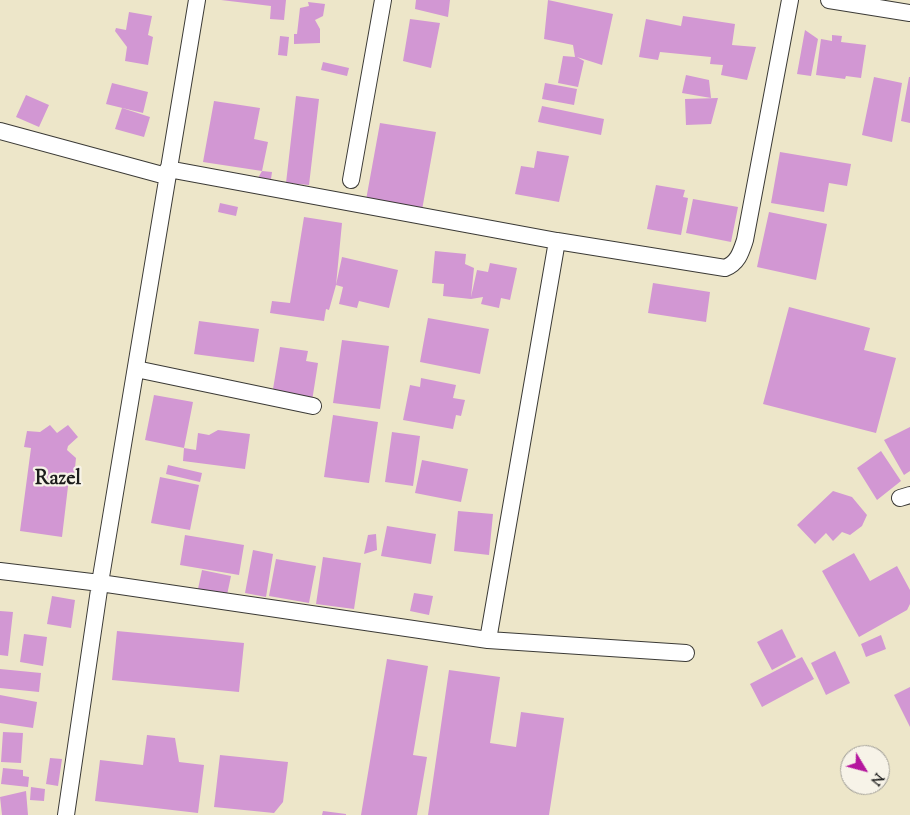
<!DOCTYPE html>
<style>
body{margin:0}
#map{position:relative;width:910px;height:815px;overflow:hidden;background:#ede6c9;font-family:"Sorts Mill Goudy",serif}
canvas{display:block}
.north{position:absolute;left:840px;top:745px;width:50px;height:50px;box-sizing:border-box;background:#f7f3e8;border:1px solid #9f9d96;border-radius:50%;rotate:127deg;font-size:14px;font-weight:700;line-height:20px;text-align:center;color:#1c1c1c}
.north::after{content:'';display:block;margin:auto;width:18px;height:22px;background:#b5179e;clip-path:polygon(50% 0,100% 100%,50% 72%,0 100%)}
</style>
<div id="map">
<canvas width="910" height="815"></canvas>
<div class="north">N</div>
</div>
<script>
const context = document.querySelector('canvas').getContext('2d');
context.lineJoin = 'round';
function fillPath(path, color) { context.fillStyle = color; context.fill(path, 'evenodd'); }
function stroke(path, color, width, dash) { context.strokeStyle = color; context.lineWidth = width; context.lineCap = dash ? 'butt' : 'round'; context.setLineDash(dash || []); context.stroke(path); }
function label(font, color, halo, rows, align = 'center') {
  context.font = font + ' "Sorts Mill Goudy",serif'; context.lineWidth = 4.5; context.setLineDash([]); context.textBaseline = 'middle'; context.strokeStyle = halo; context.fillStyle = color; for (const [text, x, y, turn = 0] of rows) {
    context.save(); context.translate(x, y); context.rotate((+turn || 0) * Math.PI / 180); context.textAlign = isNaN(turn) ? turn : align; if (halo) context.strokeText(text, 0, 0); context.fillText(text, 0, 0); context.restore();
  }
}
fillPath(new Path2D(`
 M 221,0 L 286,0 L 284,20 L 270,19 L 271,6 Z
 M 416,0 L 450,0 L 448,17 L 415,9 Z
 M 548,0 L 613,14 L 602,65 L 577,57 L 584,61 L 578,87 L 558,83 L 563,56 L 575,57 L 573,45 L 544,39 Z
 M 308,2 L 325,4 L 323,16 L 315,20 L 320,29 L 320,43 L 294,44 L 294,34 L 297,34 L 300,8 L 309,6 Z
 M 129,12 L 152,16 L 148,35 L 153,37 L 148,65 L 125,61 L 127,47 L 115,31 L 116,28 L 126,30 Z
 M 683,16 L 735,24 L 732,45 L 756,47 L 747,80 L 721,75 L 723,65 L 710,64 L 711,57 L 660,52 L 658,60 L 639,57 L 646,19 L 681,26 Z
 M 410,19 L 440,23 L 431,68 L 403,61 Z
 M 805,30 L 818,39 L 811,76 L 797,74 Z
 M 832,35 L 842,36 L 841,42 L 866,45 L 861,78 L 846,76 L 845,79 L 816,75 L 821,39 L 832,41 Z
 M 280,36 L 289,37 L 287,56 L 278,55 Z
 M 323,62 L 349,68 L 347,76 L 321,70 Z
 M 686,75 L 709,80 L 711,98 L 682,93 Z
 M 874,77 L 902,83 L 892,142 L 862,135 Z
 M 909,77 L 910,77 L 910,123 L 901,121 Z
 M 112,83 L 148,92 L 143,113 L 106,104 Z
 M 545,83 L 577,89 L 574,105 L 542,99 Z
 M 26,95 L 49,105 L 39,127 L 16,117 Z
 M 296,96 L 319,99 L 309,185 L 286,183 Z
 M 718,98 L 711,124 L 686,125 L 685,99 Z
 M 214,101 L 260,108 L 254,139 L 268,142 L 262,171 L 203,162 Z
 M 542,106 L 604,119 L 601,135 L 538,122 Z
 M 122,108 L 150,117 L 144,137 L 115,129 Z
 M 380,123 L 436,132 L 422,210 L 366,200 Z
 M 537,151 L 569,156 L 559,202 L 515,194 L 521,166 L 534,168 Z
 M 780,152 L 851,164 L 847,186 L 829,183 L 824,212 L 771,203 Z
 M 262,171 L 272,172 L 271,179 L 258,178 Z
 M 656,185 L 685,190 L 683,197 L 688,198 L 681,235 L 647,229 Z
 M 693,199 L 738,207 L 731,242 L 686,233 Z
 M 220,203 L 238,207 L 236,216 L 218,212 Z
 M 769,212 L 827,224 L 816,280 L 757,267 Z
 M 304,217 L 342,223 L 336,285 L 329,310 L 326,309 L 324,321 L 270,313 L 272,301 L 290,303 Z
 M 435,251 L 466,254 L 465,264 L 474,268 L 471,297 L 477,270 L 488,272 L 490,263 L 517,268 L 510,300 L 501,298 L 499,308 L 481,304 L 483,297 L 471,299 L 443,296 L 444,284 L 432,283 Z
 M 342,257 L 398,270 L 389,308 L 359,301 L 357,308 L 339,304 L 343,287 L 336,285 Z
 M 653,283 L 710,292 L 706,322 L 648,313 Z
 M 789,307 L 870,328 L 864,350 L 896,358 L 876,433 L 763,404 Z
 M 428,318 L 489,329 L 480,374 L 420,362 Z
 M 199,321 L 259,329 L 254,362 L 194,354 Z
 M 342,340 L 389,346 L 380,409 L 333,403 Z
 M 280,347 L 308,351 L 306,361 L 318,363 L 312,401 L 272,395 Z
 M 421,378 L 456,385 L 453,398 L 465,400 L 461,416 L 456,415 L 453,429 L 403,420 L 410,385 L 420,387 Z
 M 154,395 L 193,402 L 184,448 L 145,440 Z
 M 333,415 L 378,422 L 369,483 L 324,477 Z
 M 50,425 L 57,433 L 68,425 L 78,437 L 68,446 L 67,450 L 76,458 L 74,478 L 69,478 L 62,537 L 20,531 L 31,448 L 24,447 L 27,431 L 40,432 Z
 M 910,427 L 910,471 L 904,475 L 884,440 Z
 M 218,430 L 250,434 L 245,469 L 183,461 L 184,448 L 196,450 L 198,433 L 209,435 Z
 M 392,432 L 420,436 L 413,486 L 385,482 Z
 M 881,451 L 901,481 L 877,500 L 857,468 Z
 M 422,460 L 468,469 L 461,502 L 415,493 Z
 M 168,465 L 202,473 L 200,482 L 166,474 Z
 M 160,477 L 199,485 L 190,530 L 151,523 Z
 M 833,491 L 852,497 L 867,515 L 862,526 L 850,535 L 842,532 L 833,541 L 826,533 L 815,544 L 797,525 Z
 M 458,511 L 493,514 L 489,555 L 454,551 Z
 M 387,526 L 436,534 L 431,564 L 381,556 Z
 M 376,534 L 377,550 L 364,554 L 368,535 Z
 M 185,535 L 244,545 L 239,575 L 180,565 Z
 M 253,550 L 273,554 L 266,597 L 245,593 Z
 M 854,553 L 870,581 L 897,566 L 910,590 L 910,604 L 907,610 L 859,637 L 822,571 Z
 M 323,557 L 361,563 L 354,609 L 316,604 Z
 M 276,559 L 316,566 L 309,603 L 269,596 Z
 M 202,570 L 231,576 L 227,595 L 198,589 Z
 M 414,593 L 433,596 L 429,615 L 410,611 Z
 M 52,596 L 75,600 L 71,628 L 47,624 Z
 M 0,611 L 13,612 L 8,656 L 0,655 Z
 M 782,629 L 796,657 L 772,670 L 757,642 Z
 M 117,631 L 244,643 L 239,692 L 112,680 Z
 M 24,634 L 47,637 L 43,666 L 20,662 Z
 M 881,635 L 886,649 L 866,657 L 861,644 Z
 M 835,651 L 850,683 L 826,695 L 811,663 Z
 M 802,657 L 814,679 L 762,707 L 750,684 Z
 M 387,659 L 428,666 L 413,755 L 427,757 L 417,815 L 361,815 Z
 M 0,669 L 41,673 L 39,692 L 0,688 Z
 M 449,670 L 500,677 L 490,743 L 516,747 L 521,712 L 564,718 L 549,815 L 428,815 Z
 M 910,687 L 910,727 L 894,695 Z
 M 0,695 L 37,702 L 33,728 L 0,723 Z
 M 3,732 L 23,733 L 21,763 L 1,762 Z
 M 147,735 L 175,738 L 179,762 L 204,765 L 198,813 L 95,801 L 100,760 L 143,765 Z
 M 220,755 L 288,762 L 283,802 L 274,813 L 214,807 Z
 M 50,758 L 62,759 L 58,786 L 46,784 Z
 M 3,768 L 23,770 L 23,776 L 29,777 L 28,787 L 1,784 Z
 M 31,787 L 45,789 L 44,801 L 30,800 Z
 M 26,791 L 28,815 L 2,815 L 0,797 Z
 M 323,811 L 346,814 L 346,815 L 322,815 Z`), '#d297d3');
const minor = new Path2D(`
 M 829,0 L 910,13
 M 0,131 L 166,176
 M 168,169 L 557,241 L 725,268 C 738,263 741,252 745,240 L 790,0
 M 351,180 L 383,0
 M 136,369 L 313,406
 M 900,498 L 910,495
 M 0,571 L 100,583 L 488,640 L 686,653
 M 488,640 L 557,241
 M 66,815 L 100,583 L 197,0`);
stroke(minor, '#3b3a36', 18);
stroke(minor, '#fff', 16);
label('bold 20px', '#1c1c1c', '#f7f3e8', [
 ["Razel",58,481]
]);
</script>
